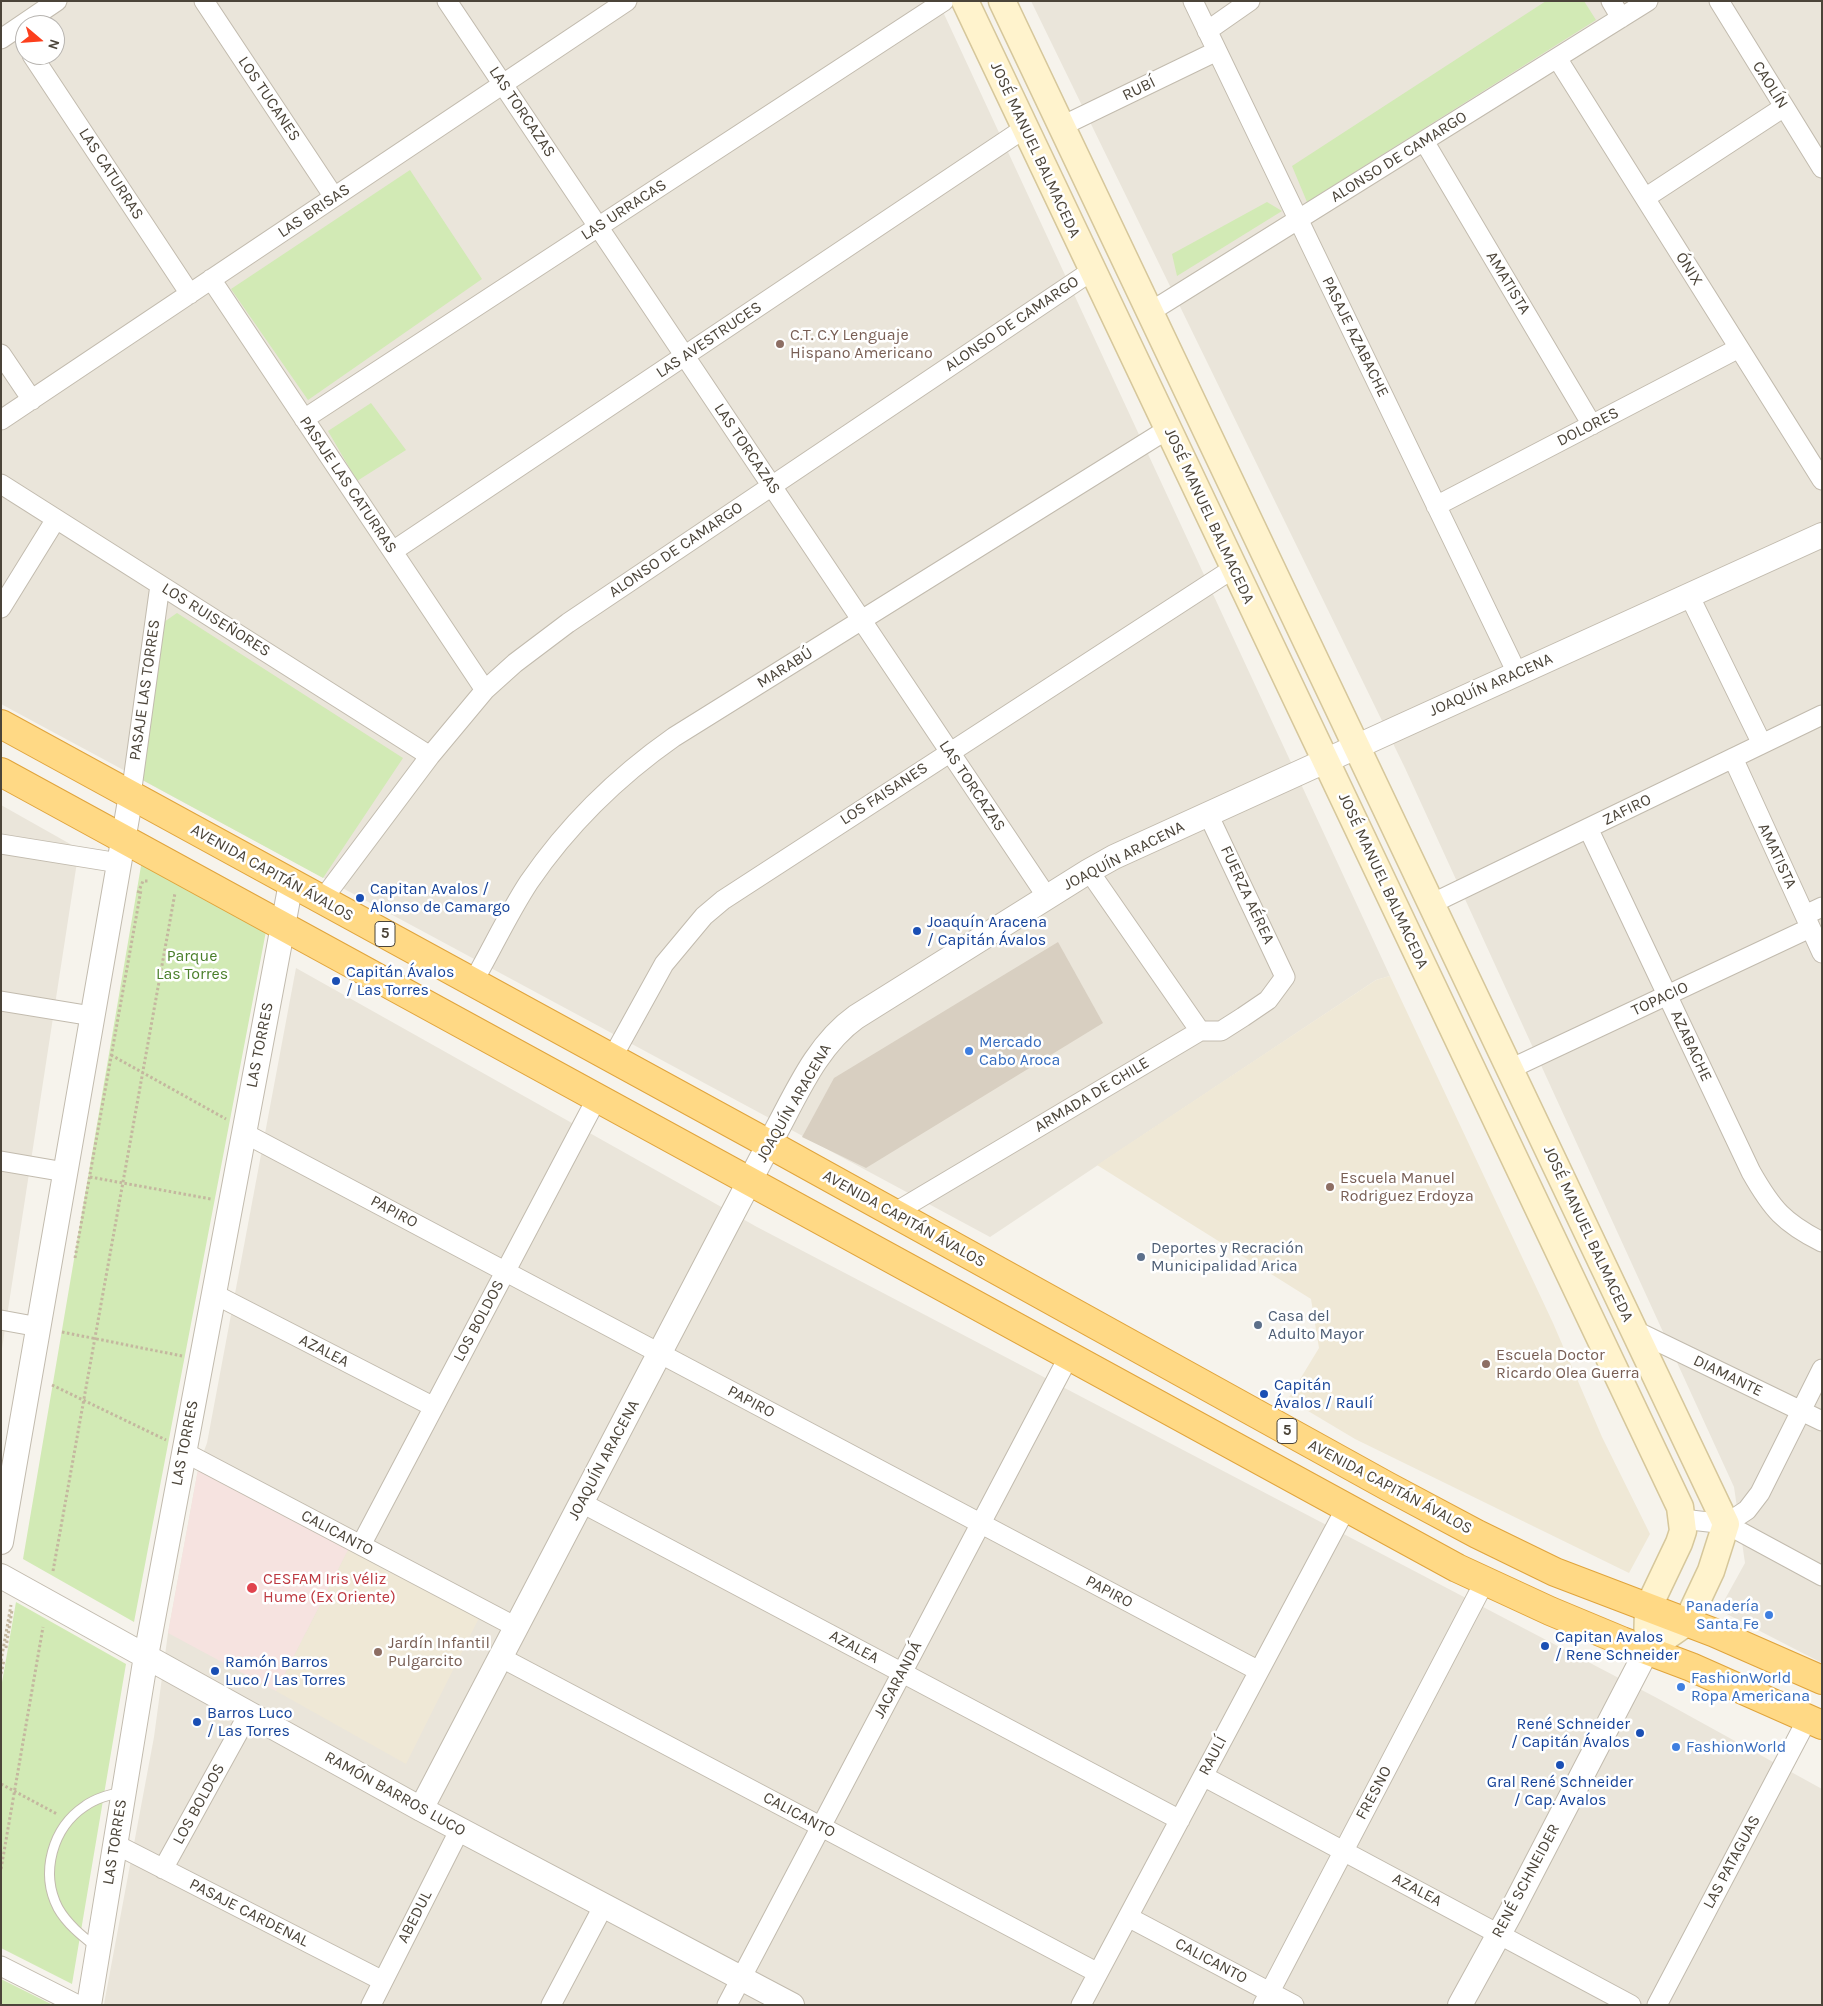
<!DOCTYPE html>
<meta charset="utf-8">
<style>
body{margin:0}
#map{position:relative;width:1823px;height:2006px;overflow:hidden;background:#f6f3ec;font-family:Karla,sans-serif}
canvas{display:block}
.frame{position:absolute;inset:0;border:2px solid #4b4439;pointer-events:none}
.north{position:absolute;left:15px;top:15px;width:50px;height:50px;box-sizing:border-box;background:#fff;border:1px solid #b7b4b0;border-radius:50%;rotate:108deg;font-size:14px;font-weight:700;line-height:20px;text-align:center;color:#4b4439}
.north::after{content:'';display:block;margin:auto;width:18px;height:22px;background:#fc3f1d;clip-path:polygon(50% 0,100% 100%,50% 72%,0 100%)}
</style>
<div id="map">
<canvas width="1823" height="2006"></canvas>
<div class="frame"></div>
<div class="north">N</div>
</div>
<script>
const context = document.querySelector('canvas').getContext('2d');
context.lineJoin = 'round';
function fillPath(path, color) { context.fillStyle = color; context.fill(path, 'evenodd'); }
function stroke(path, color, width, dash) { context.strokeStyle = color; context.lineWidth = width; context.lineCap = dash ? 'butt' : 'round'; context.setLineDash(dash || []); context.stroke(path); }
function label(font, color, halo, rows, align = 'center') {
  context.font = font + ' Karla,sans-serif'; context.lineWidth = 5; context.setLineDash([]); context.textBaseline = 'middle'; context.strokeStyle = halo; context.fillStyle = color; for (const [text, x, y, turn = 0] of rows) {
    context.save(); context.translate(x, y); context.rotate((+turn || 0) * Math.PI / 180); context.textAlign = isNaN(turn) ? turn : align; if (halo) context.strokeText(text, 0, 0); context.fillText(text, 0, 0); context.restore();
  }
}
fillPath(new Path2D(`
 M 1,1 L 938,1 L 1390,976 L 1376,980 L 990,1237 L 1,704 ZM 25,25 L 55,25 L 55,55 L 25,55 Z
 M 1031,1 L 1822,1 L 1822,1663 L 1719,1610 L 1745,1563 L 1734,1487 L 1405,768 Z
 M 1,805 L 79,849 L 1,1355 Z
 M 296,968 L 757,1227 L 1657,1698 L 1822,1789 L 1822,2005 L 104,2004 L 154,1737 L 168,1633 L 199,1464 L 207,1443 Z`), '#eae5da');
fillPath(new Path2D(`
 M 1390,976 L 1553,1323 L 1602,1437 L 1650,1534 L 1629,1573 L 1355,1439 L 1288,1399 L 1319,1348 L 1311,1299 L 1097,1165 L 1376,980 Z
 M 351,1544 L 481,1614 L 406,1764 L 276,1691 Z`), '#efe8d6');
fillPath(new Path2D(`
 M 199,1464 L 351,1544 L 276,1691 L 168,1633 Z`), '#f6e3e0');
fillPath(new Path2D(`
 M 1546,1 L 1584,1 L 1596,20 L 1307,202 L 1292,166 Z
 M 410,170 L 482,279 L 308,400 L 231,289 Z
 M 1267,202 L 1282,211 L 1177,276 L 1172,254 Z
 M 371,403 L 406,450 L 357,481 L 328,431 Z
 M 177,613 L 403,758 L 323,878 L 137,777 L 164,622 Z
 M 142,860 L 267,926 L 134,1622 L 23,1559 Z
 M 16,1602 L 126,1664 L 72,1984 L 1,1948 L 1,1688 Z
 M 1,1979 L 53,2005 L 1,2005 Z`), '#d2eab5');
fillPath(new Path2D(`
 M 1058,942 L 1103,1023 L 866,1168 L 802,1137 L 834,1078 Z`), '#d8cfc1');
const service = new Path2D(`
 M 96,1947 C 82,1936 67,1924 58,1908 C 40,1873 52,1828 85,1806 C 96,1798 109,1795 122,1792`);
const minor = new Path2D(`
 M 204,1 L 334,197
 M 447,1 L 1047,897
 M 1193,1 L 1517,673
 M 1611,1 L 1621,18
 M 1719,1 L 1822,168
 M 1207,31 L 1250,1
 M 1,39 L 57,1
 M 32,55 L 190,294
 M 1557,58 L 1822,480
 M 1062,126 L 1217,51
 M 1424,141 L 1592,425
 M 1645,198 L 1784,107
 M 211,279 L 485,690
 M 1150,312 L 1648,1
 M 1,354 L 32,400
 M 304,419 L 944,1
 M 1,420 L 627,1
 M 1,484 L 430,756
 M 1436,506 L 1739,348
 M 393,551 L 1025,128
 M 1689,595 L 1762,744
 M 1,608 L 56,519
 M 1733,758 L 1822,953
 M 131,795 L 160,585
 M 1588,828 L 1751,1172 C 1772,1209 1784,1223 1822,1242
 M 1,844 L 119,863
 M 1089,871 L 1200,1031
 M 322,900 L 430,756 L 485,690 L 515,663 L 568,623 L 1093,270
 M 1431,904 L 1822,715
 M 1805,915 L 1822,907
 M 473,982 C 492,949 508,914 529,882 C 568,825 617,777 674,737 L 1168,429
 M 1,1001 L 92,1016
 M 612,1058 L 664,964 L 704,916 L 723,900 L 1234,568
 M 1510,1069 L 1810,928
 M 244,1133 L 1259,1671
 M 1,1161 L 65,1172
 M 894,1213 L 1200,1031 L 1221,1031 L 1243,1017 L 1268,1000 L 1285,977 L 1208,814
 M 214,1294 L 434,1407
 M 1,1320 L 39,1327
 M 1634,1330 L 1822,1421
 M 184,1452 L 516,1627
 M 582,1503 L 1180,1820
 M 1682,1519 L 1726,1524 L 1747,1510 L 1760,1493 L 1822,1369
 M 1726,1524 L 1822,1576
 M 361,1545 L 597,1098
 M 500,1657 L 1098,1973
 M 1203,1776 L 1631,2005
 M 115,1844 L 383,1981
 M 163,1869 L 249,1713
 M 1128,1917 L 1294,2005
 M 1,1966 L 78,2005
 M 371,2005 L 460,1829
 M 551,2005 L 604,1905
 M 727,2005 L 1069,1356
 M 1081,2005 L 1346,1508
 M 1263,2005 L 1485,1581
 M 1657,2005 L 1808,1718`);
const tertiary = new Path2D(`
 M 1,1542 L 131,795
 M 1,1576 L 421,1809 L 792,2005
 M 421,1809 L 769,1144 C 794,1100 814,1047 856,1017 L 1089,871 L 1114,857 L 1822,535
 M 89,2005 L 146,1656 L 291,883
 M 1460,2005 L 1510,1914 L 1647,1650`);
const secondary = new Path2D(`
 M 965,1 L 1680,1507 L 1683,1531 L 1679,1543 L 1648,1608 L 1647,1650
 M 1002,1 L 1726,1524 L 1711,1571 L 1687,1622 L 1647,1650`);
const trunk = new Path2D(`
 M 1,724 L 769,1144 L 1387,1486 L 1477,1534 L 1555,1572 L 1715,1633 L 1822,1680
 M 1,772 L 1457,1568 L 1550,1611 L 1622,1641 L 1691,1667 L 1822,1725`);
stroke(service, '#c2bbae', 11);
stroke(minor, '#c2bbae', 21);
stroke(tertiary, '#c2bbae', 26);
stroke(secondary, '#d6c79b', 29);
stroke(trunk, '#e0a43c', 30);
stroke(new Path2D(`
 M 138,893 L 143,881 L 148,881
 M 111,1055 L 226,1119
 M 90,1177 L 211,1199
 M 75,1258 L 141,890
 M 62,1332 L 182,1356
 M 52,1385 L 166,1440
 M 53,1571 L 175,893
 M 6,1648 L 12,1610
 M 1,1661 L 11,1605
 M 1,1674 L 4,1660
 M 1,1784 L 57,1814
 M 1,1869 L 43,1627`), '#c4b79f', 3, [2.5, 2.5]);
stroke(service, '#fff', 9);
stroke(minor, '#fff', 19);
stroke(tertiary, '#fff', 24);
stroke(secondary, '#fff3cd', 26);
stroke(trunk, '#ffd985', 28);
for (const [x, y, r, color] of [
 [780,344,5,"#8d6e63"],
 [360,898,5,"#1a4fb4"],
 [917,931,5,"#1a4fb4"],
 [336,981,5,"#1a4fb4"],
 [969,1051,5,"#3f7fe0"],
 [1330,1187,5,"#8d6e63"],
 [1141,1257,5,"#5c6f8a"],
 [1258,1325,5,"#5c6f8a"],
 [1486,1364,5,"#8d6e63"],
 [1264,1394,5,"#1a4fb4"],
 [252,1588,6,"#e0444e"],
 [1769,1615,5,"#3f7fe0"],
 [1545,1646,5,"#1a4fb4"],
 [378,1652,5,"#8d6e63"],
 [215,1671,5,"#1a4fb4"],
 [1681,1687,5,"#3f7fe0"],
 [197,1722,5,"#1a4fb4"],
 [1640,1733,5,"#1a4fb4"],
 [1676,1747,5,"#3f7fe0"],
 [1560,1765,5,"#1a4fb4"]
]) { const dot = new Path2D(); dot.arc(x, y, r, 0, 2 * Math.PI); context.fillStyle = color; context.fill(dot); stroke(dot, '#fff', 2); }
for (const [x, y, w] of [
 [385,934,20],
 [1287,1431,20]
]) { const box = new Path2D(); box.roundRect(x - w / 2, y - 12.5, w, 25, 4); context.fillStyle = '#fff'; context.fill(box); stroke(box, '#4b4439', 1); }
label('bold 15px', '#4b4439', null, [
 ["5",385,934],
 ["5",1287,1431]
]);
label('16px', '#4b4439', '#fff', [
 ["CAOLÍN",1770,85,58],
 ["RUBÍ",1139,89,-26],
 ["LOS TUCANES",269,99,56],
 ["LAS TORCAZAS",522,112,56],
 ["JOSÉ MANUEL BALMACEDA",1035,150,65],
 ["ALONSO DE CAMARGO",1399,157,-32],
 ["LAS CATURRAS",111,174,57],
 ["LAS URRACAS",624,210,-33],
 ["LAS BRISAS",314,211,-34],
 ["ÓNIX",1689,269,58],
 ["AMATISTA",1508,283,59],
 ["ALONSO DE CAMARGO",1012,324,-34],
 ["PASAJE AZABACHE",1355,337,64],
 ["LAS AVESTRUCES",709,340,-34],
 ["DOLORES",1588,427,-27],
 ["LAS TORCAZAS",747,449,56],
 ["PASAJE LAS CATURRAS",348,485,56],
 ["JOSÉ MANUEL BALMACEDA",1209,516,65],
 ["ALONSO DE CAMARGO",676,550,-34],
 ["LOS RUISEÑORES",216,620,32],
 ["MARABÚ",785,668,-32],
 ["JOAQUÍN ARACENA",1491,685,-24],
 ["PASAJE LAS TORRES",145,690,-82],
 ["LAS TORCAZAS",972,786,56],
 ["LOS FAISANES",884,794,-33],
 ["ZAFIRO",1627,810,-26],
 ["JOAQUÍN ARACENA",1124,856,-27],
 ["AMATISTA",1777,856,65],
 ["AVENIDA CAPITÁN ÁVALOS",272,873,29],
 ["JOSÉ MANUEL BALMACEDA",1383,881,65],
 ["FUERZA AÉREA",1247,895,65],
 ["TOPACIO",1660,999,-25],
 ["LAS TORRES",260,1045,-79],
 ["AZABACHE",1691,1046,65],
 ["ARMADA DE CHILE",1092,1095,-31],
 ["JOAQUÍN ARACENA",794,1103,-60],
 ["PAPIRO",394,1212,28],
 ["AVENIDA CAPITÁN ÁVALOS",904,1219,29],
 ["JOSÉ MANUEL BALMACEDA",1588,1234,65],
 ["LOS BOLDOS",479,1321,-62],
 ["AZALEA",324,1351,27],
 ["DIAMANTE",1728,1376,26],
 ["PAPIRO",751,1402,28],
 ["LAS TORRES",185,1443,-79],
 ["JOAQUÍN ARACENA",604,1460,-62],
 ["AVENIDA CAPITÁN ÁVALOS",1390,1487,28],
 ["CALICANTO",337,1533,28],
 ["PAPIRO",1109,1592,28],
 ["AZALEA",854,1647,28],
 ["JACARANDÁ",898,1680,-62],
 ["RAULÍ",1213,1756,-62],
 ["FRESNO",1374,1793,-62],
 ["RAMÓN BARROS LUCO",395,1794,29],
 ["LOS BOLDOS",199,1804,-61],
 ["CALICANTO",799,1815,28],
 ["LAS TORRES",115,1842,-81],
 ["LAS PATAGUAS",1732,1862,-62],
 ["RENÉ SCHNEIDER",1526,1881,-62],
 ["AZALEA",1417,1890,28],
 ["PASAJE CARDENAL",249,1913,27],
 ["ABEDUL",415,1917,-63],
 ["CALICANTO",1211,1961,28]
]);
label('16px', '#785e54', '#fff', [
 ["C.T. C.Y Lenguaje",790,335],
 ["Hispano Americano",790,353],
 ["Escuela Manuel",1340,1178],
 ["Rodriguez Erdoyza",1340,1196],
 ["Escuela Doctor",1496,1355],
 ["Ricardo Olea Guerra",1496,1373],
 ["Jardín Infantil",388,1643],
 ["Pulgarcito",388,1661]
], 'left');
label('16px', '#164399', '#fff', [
 ["Capitan Avalos /",370,889],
 ["Alonso de Camargo",370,907],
 ["Joaquín Aracena",927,922],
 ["/ Capitán Ávalos",927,940],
 ["Capitán Ávalos",346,972],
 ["/ Las Torres",346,990],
 ["Capitán",1274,1385],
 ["Ávalos / Raulí",1274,1403],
 ["Capitan Avalos",1555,1637],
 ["/ Rene Schneider",1555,1655],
 ["Ramón Barros",225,1662],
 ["Luco / Las Torres",225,1680],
 ["Barros Luco",207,1713],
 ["/ Las Torres",207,1731],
 ["René Schneider",1630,1724,"right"],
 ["/ Capitán Ávalos",1630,1742,"right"],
 ["Gral René Schneider",1560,1782,"center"],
 ["/ Cap. Avalos",1560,1800,"center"]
], 'left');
label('16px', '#4a7f2a', '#fff', [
 ["Parque",192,956],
 ["Las Torres",192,974]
]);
label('16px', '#366cbe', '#fff', [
 ["Mercado",979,1042],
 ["Cabo Aroca",979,1060],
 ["Panadería",1759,1606,"right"],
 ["Santa Fe",1759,1624,"right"],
 ["FashionWorld",1691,1678],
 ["Ropa Americana",1691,1696],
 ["FashionWorld",1686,1747]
], 'left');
label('16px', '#4e5e75', '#fff', [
 ["Deportes y Recración",1151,1248],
 ["Municipalidad Arica",1151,1266],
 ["Casa del",1268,1316],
 ["Adulto Mayor",1268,1334]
], 'left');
label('16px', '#be3a42', '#fff', [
 ["CESFAM Iris Véliz",263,1579],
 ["Hume (Ex Oriente)",263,1597]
], 'left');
</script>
